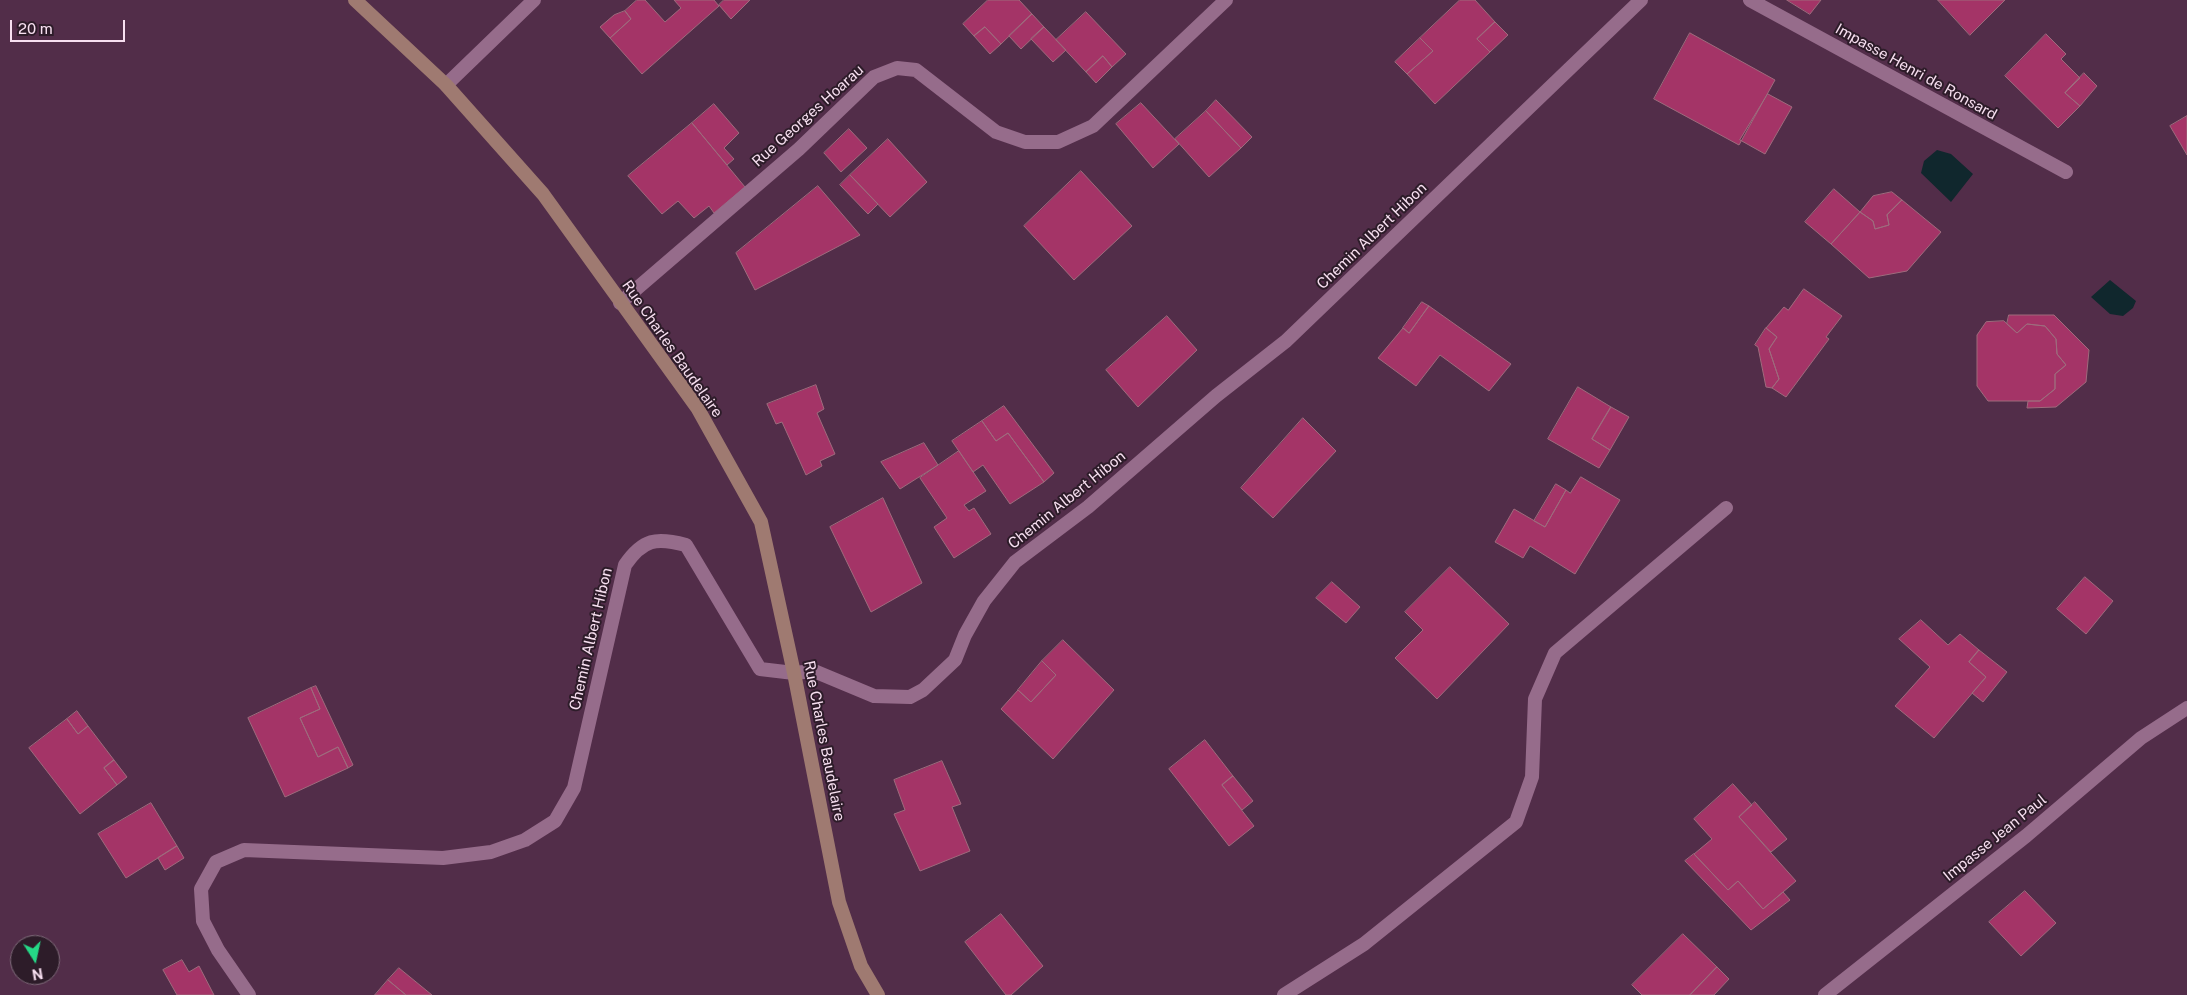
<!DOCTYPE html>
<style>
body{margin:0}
#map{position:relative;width:2187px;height:995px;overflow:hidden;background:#522d49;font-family:"Public Sans",sans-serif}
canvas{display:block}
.north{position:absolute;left:10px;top:935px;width:50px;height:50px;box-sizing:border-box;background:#2d1c29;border:1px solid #7e6a79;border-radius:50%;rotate:170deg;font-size:14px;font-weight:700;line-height:20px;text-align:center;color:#f7dff0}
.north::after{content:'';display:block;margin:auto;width:18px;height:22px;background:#25d886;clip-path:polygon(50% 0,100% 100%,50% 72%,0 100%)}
.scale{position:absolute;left:10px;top:20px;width:115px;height:22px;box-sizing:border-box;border:2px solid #f7dff0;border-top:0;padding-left:6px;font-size:15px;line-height:18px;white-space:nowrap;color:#f7dff0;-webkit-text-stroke:4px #2d1c29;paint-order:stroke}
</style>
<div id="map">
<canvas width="2187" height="995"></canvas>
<div class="north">N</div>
<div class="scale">20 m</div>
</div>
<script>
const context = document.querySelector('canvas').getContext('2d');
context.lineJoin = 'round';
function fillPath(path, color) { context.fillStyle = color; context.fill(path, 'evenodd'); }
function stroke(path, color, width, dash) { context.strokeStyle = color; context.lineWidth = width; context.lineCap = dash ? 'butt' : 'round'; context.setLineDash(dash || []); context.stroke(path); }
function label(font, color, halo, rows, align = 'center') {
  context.font = font + ' "Public Sans",sans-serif'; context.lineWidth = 4; context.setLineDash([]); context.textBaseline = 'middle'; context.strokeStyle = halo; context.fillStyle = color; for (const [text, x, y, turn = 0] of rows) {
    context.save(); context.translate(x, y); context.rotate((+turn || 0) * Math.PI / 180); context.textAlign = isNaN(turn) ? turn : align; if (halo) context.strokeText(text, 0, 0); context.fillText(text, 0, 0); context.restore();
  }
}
fillPath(new Path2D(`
 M 1937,150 L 1951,154 L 1973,174 L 1951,202 L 1921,173 L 1924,161 Z
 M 2110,280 L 2136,301 L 2133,308 L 2123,316 L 2110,314 L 2091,297 Z`), '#10272d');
const building = new Path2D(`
 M 637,0 L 645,0 L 665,22 L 681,8 L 674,0 L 714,0 L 719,6 L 642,74 L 610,38 L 631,19 L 625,11 Z
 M 724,0 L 750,0 L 731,19 L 719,5 Z
 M 988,0 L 1019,0 L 1032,14 L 1001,44 L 985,27 L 974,36 L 963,24 Z
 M 1460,0 L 1475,0 L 1495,22 L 1477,39 L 1490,52 L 1435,104 L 1407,74 L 1433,51 L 1420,38 Z
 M 1787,0 L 1821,0 L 1810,14 Z
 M 1938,0 L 2005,0 L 1970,35 Z
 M 625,11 L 631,19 L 610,38 L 600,27 L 614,15 Z
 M 1086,12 L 1126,54 L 1112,67 L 1103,56 L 1086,72 L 1056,40 Z
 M 1032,14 L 1044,27 L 1021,49 L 1009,36 Z
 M 1495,22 L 1508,35 L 1490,52 L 1477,39 Z
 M 985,27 L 1001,44 L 990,54 L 974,36 Z
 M 1044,27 L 1066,50 L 1053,62 L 1031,39 Z
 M 1690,33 L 1775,80 L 1739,145 L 1654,99 Z
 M 2046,34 L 2066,54 L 2061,59 L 2080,78 L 2065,93 L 2080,106 L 2058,128 L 2005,76 Z
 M 1420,38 L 1433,51 L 1407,74 L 1395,62 Z
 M 1103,56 L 1112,67 L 1096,83 L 1086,72 Z
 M 2084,73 L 2097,86 L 2080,106 L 2065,93 Z
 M 1768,94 L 1792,107 L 1765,154 L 1740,140 Z
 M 1216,100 L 1252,137 L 1241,148 L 1206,111 Z
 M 1141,103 L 1179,144 L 1153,168 L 1116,124 Z
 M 714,104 L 739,133 L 724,148 L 734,159 L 727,165 L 692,123 Z
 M 1206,111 L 1241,148 L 1209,177 L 1175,139 Z
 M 2187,116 L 2187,155 L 2170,126 Z
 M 692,123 L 745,187 L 714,213 L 709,206 L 694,218 L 678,201 L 662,214 L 628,176 Z
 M 849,129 L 867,148 L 841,172 L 824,153 Z
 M 888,139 L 927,182 L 890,217 L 850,175 Z
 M 1081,171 L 1132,226 L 1074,280 L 1024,226 Z
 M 850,175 L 878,204 L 868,214 L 840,185 Z
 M 818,186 L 860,235 L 755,290 L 736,253 Z
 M 1834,189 L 1860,212 L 1831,244 L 1805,222 Z
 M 1892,192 L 1902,200 L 1887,215 L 1889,225 L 1875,229 L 1873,221 L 1860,212 L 1873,196 Z
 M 1902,200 L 1941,232 L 1907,271 L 1869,278 L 1831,244 L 1860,212 L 1873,221 L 1875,229 L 1889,225 L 1887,215 Z
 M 1804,289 L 1842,316 L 1826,337 L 1829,339 L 1786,397 L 1772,388 L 1779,379 L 1769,349 L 1777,337 L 1766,328 L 1784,307 L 1788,310 Z
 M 1422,302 L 1429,306 L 1409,333 L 1403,328 Z
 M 1429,306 L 1511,364 L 1489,391 L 1440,355 L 1416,386 L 1378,358 L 1403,328 L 1409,333 Z
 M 2009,315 L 2054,315 L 2089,350 L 2086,382 L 2056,407 L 2027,408 L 2028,401 L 2040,401 L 2055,389 L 2055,374 L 2066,365 L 2057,354 L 2056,339 L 2045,326 L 2027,324 L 2017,333 L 2007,324 Z
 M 1167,316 L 1197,350 L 1138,407 L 1106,370 Z
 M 2004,321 L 2017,333 L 2027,324 L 2045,326 L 2056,339 L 2057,354 L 2066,365 L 2055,374 L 2055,389 L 2040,401 L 1988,401 L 1977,386 L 1977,335 L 1986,322 Z
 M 1766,328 L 1777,337 L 1769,349 L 1779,379 L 1772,388 L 1766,387 L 1758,347 L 1755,345 Z
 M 816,385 L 824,409 L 817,413 L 835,454 L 820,461 L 822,466 L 806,475 L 782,422 L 776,424 L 767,404 Z
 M 1578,387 L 1611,407 L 1592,439 L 1610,450 L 1599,468 L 1548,439 Z
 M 1004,406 L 1054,473 L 1044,482 L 1008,433 L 996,441 L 982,421 Z
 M 1611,407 L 1629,417 L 1610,450 L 1592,439 Z
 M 1303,418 L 1336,451 L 1273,518 L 1241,488 Z
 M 982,421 L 996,441 L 1008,433 L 1044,482 L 1010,504 L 983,465 L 973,472 L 952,441 Z
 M 924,443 L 938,465 L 900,489 L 881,462 Z
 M 959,451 L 986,491 L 964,505 L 969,511 L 974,508 L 991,534 L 954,558 L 934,527 L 947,518 L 920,478 Z
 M 1581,477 L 1620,500 L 1575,574 L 1530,546 L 1523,558 L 1495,542 L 1514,509 L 1545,527 L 1566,490 L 1570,493 Z
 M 1556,484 L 1566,490 L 1545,527 L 1534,521 Z
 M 883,498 L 922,583 L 871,612 L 830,527 Z
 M 1450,567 L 1509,624 L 1437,699 L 1395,658 L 1423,630 L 1405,612 Z
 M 2085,577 L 2113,601 L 2086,634 L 2057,609 Z
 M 1332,582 L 1360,607 L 1346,623 L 1316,598 Z
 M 1921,620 L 1948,645 L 1960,634 L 1979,650 L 1969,662 L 1986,677 L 1934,738 L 1895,706 L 1930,667 L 1899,639 Z
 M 1063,640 L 1114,690 L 1053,759 L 1001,709 L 1018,690 L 1031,702 L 1056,675 L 1042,661 Z
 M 1979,650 L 2007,672 L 1983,702 L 1972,693 L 1986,677 L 1969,662 Z
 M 1042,661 L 1056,675 L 1031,702 L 1018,690 Z
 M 316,686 L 353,765 L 348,768 L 338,747 L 318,757 L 300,718 L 320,709 L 311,688 Z
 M 311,688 L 320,709 L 300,718 L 318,757 L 338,747 L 348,768 L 285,797 L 248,718 Z
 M 77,711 L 88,726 L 78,734 L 67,719 Z
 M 67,719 L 78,734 L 88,726 L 114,760 L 104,768 L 117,785 L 80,814 L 29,748 Z
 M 1205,740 L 1233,776 L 1222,785 L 1254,826 L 1229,846 L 1169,769 Z
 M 114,760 L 127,777 L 117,785 L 104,768 Z
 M 942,761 L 961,804 L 952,807 L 970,851 L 920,871 L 894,814 L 905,810 L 894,780 Z
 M 1233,776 L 1253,801 L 1242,810 L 1222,785 Z
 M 1733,784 L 1752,805 L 1739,817 L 1796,881 L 1763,909 L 1738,881 L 1728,890 L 1694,854 L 1712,839 L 1694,819 Z
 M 1755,802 L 1787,839 L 1771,852 L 1739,817 Z
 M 151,803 L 177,846 L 126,878 L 98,834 Z
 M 177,846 L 184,858 L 165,870 L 158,858 Z
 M 1694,854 L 1728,890 L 1738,881 L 1763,909 L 1783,892 L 1790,900 L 1751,930 L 1685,861 Z
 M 2025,891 L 2056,923 L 2021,956 L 1989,922 Z
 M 1001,914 L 1043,966 L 1011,995 L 1006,995 L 965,942 Z
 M 1683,934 L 1717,967 L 1690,995 L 1642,995 L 1632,985 Z
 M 182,960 L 189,972 L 199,966 L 214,995 L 177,995 L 163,970 Z
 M 1717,967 L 1729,979 L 1714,995 L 1690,995 Z
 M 399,968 L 432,995 L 406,995 L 388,980 Z
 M 388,980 L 406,995 L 375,995 Z`);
fillPath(building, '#a43467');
stroke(building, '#9e6b7d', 1);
stroke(new Path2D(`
 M 1750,0 L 2066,172
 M 446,85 L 534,0
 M 620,303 L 799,149 L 874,77 L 897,68 L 916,70 L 996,132 L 1025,142 L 1058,142 L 1093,126 L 1226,0
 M 249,995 L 218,950 L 203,921 L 201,889 L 216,862 L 244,850 L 443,858 L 491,852 L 525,840 L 555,821 L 574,788 L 625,565 C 643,539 656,537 686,545 L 760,669 L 794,673 L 814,671 L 874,696 L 910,697 L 923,690 L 955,660 L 965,635 L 984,601 L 1015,562 L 1088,507 L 1216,396 L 1286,341 L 1641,0
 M 1284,995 L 1364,944 L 1516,822 L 1532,777 L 1535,699 L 1555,653 L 1726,508
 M 1825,995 L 2026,836 L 2141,738 L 2187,708`), '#966c8b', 14);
stroke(new Path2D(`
 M 355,0 L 446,85 L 543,194 L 698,409 L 761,522 L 794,673 L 839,902 L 861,966 L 878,995`), '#9f7a71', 14);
label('15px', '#f7dff0', '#2d1c29', [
 ["Impasse Henri de Ronsard",1916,72,29],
 ["Rue Georges Hoarau",808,116,-42],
 ["Chemin Albert Hibon",1372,236,-44],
 ["Rue Charles Baudelaire",672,349,55],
 ["Chemin Albert Hibon",1067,500,-39],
 ["Chemin Albert Hibon",591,639,-77],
 ["Rue Charles Baudelaire",824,741,79],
 ["Impasse Jean Paul",1995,838,-39]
]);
</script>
